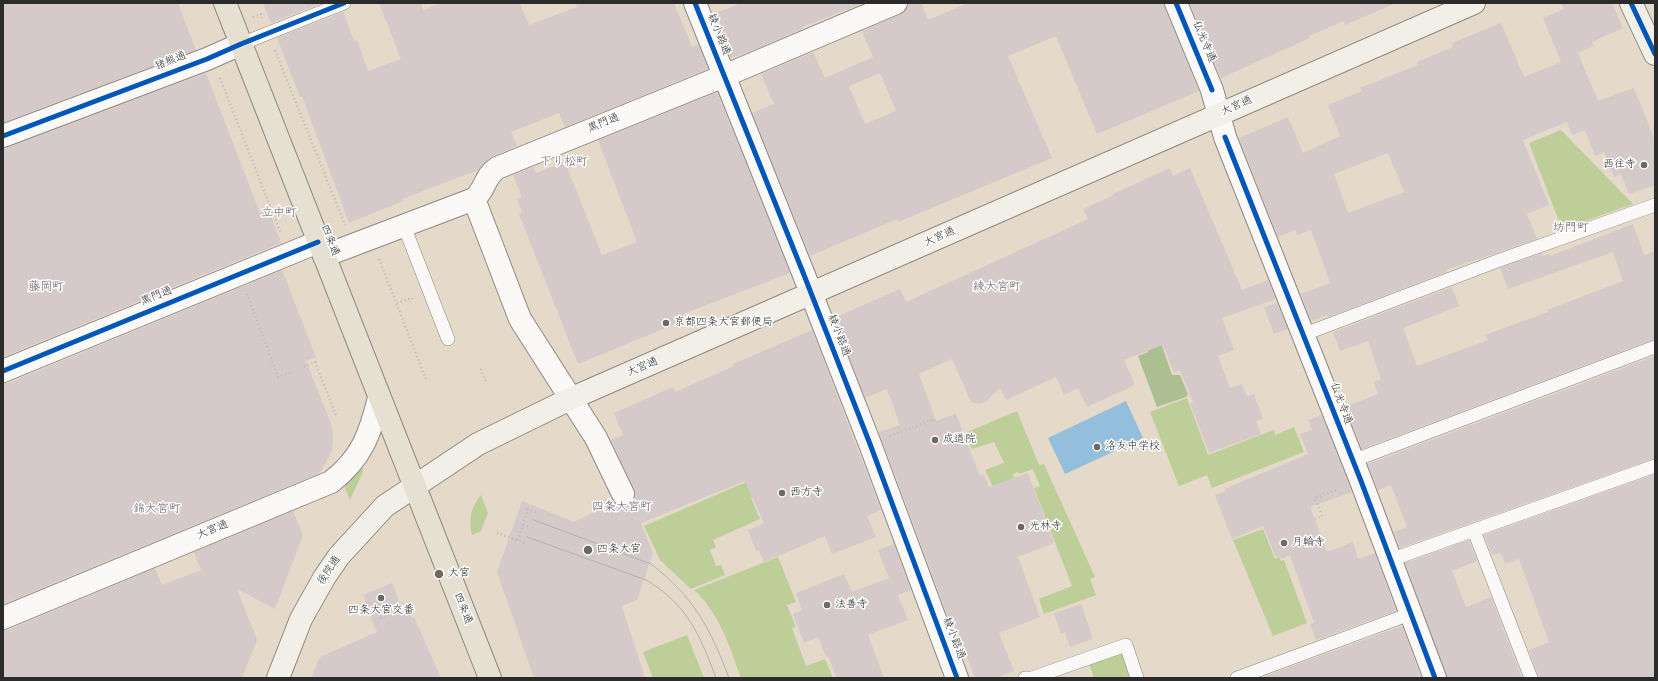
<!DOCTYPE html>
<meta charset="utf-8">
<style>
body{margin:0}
#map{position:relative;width:1658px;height:681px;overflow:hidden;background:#e5d9c9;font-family:"Gochi Hand",sans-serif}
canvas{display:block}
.frame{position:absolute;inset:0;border:4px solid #2b2b2b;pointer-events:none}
</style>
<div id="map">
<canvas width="1658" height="681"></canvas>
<div class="frame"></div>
</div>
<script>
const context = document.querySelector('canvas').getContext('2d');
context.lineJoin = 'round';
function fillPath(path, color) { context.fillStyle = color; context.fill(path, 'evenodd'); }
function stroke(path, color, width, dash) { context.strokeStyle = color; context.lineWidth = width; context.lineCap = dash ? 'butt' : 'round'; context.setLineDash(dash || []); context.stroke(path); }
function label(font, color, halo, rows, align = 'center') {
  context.font = font + ' "Gochi Hand","Klee One",sans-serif'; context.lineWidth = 3; context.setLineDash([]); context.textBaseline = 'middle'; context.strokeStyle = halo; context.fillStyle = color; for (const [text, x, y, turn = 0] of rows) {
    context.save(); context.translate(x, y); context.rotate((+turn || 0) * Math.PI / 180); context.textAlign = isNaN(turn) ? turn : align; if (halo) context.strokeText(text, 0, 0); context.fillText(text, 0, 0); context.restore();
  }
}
fillPath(new Path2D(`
 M 1561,130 L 1633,204 L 1562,229 L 1529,143 Z
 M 1187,398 L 1208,455 L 1274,430 L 1275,435 L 1294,427 L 1304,452 L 1212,488 L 1207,475 L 1179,486 L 1150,412 Z
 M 1017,411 L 1039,465 L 1044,464 L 1095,577 L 1090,579 L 1096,595 L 1044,614 L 1039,599 L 1072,586 L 1034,488 L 1040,486 L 1033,469 L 1019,474 L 1018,472 L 1013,474 L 1015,480 L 993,487 L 985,470 L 1004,463 L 994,442 L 972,449 L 965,433 Z
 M 361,467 L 363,469 L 363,472 L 350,500 L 344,485 Z
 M 751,480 L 758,495 L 751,498 L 760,519 L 713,540 L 716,547 L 710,550 L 716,566 L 721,565 L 725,575 L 691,589 L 660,560 L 644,526 Z
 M 481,495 L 488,513 L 481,531 L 472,535 C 468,520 471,507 481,495 Z
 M 1263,529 L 1275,559 L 1279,557 L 1281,561 L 1284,560 L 1307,623 L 1273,636 L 1233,540 Z
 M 778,557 L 796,602 L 787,605 L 796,627 L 792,628 L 806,666 L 825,659 L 833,678 L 741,678 C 729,645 720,614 694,590 Z
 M 687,635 L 704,678 L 653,678 L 643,652 Z
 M 1123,649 L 1133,678 L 1094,678 L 1088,661 Z`), '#bdce99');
fillPath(new Path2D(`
 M 1158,334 L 1172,375 L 1180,375 L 1188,394 L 1186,397 L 1157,407 L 1138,356 L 1148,352 L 1144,339 Z`), '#acbf91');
fillPath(new Path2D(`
 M 1126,401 L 1143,438 L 1065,474 L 1048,438 Z`), '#93bfdd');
fillPath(new Path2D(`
 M 3,3 L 178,3 L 196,50 L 3,123 Z
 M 263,3 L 322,3 L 271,23 Z
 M 379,3 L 421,3 L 423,10 L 441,3 L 520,3 L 529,25 L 577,7 L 575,3 L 674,3 L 692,47 L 698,44 L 708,69 L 565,127 L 559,113 L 511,132 L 517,146 L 489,158 L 478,170 L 402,199 L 403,201 L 349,223 L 302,96 L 300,97 L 277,38 L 343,12 L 354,41 L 357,40 L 368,71 L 401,59 Z
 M 741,3 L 864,3 L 802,27 L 803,29 L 751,51 L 731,58 L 721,35 L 723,35 L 723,31 L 716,13 Z
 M 908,3 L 921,3 L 928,20 L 968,3 L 1164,3 L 1199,91 L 1097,134 L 1056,36 L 1008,56 L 1052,158 L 898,222 L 897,219 L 810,256 L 752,113 L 774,104 L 761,74 L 813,52 L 825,78 L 873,57 L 862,31 L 901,14 L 906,10 ZM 880,73 L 896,111 L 865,124 L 849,86 Z
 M 1190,3 L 1396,3 L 1345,25 L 1344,21 L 1309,36 L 1310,38 L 1221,78 Z
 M 1561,3 L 1612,3 L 1623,28 L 1592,42 L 1594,46 L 1578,53 L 1598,101 L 1634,88 L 1655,141 L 1655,185 L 1629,194 L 1621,174 L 1614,177 L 1604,152 L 1595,156 L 1585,130 L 1572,135 L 1567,122 L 1523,140 L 1549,205 L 1527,214 L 1537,239 L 1446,270 L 1447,272 L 1328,317 L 1327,315 L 1311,321 L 1301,294 L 1330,283 L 1311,230 L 1297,235 L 1295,230 L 1278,237 L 1239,138 L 1288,117 L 1303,153 L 1340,136 L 1328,105 L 1362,91 L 1360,88 L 1418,65 L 1417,62 L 1453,47 L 1452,43 L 1501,23 L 1524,77 L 1561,62 L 1543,18 L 1564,9 ZM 1388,153 L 1404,192 L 1348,213 L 1334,174 Z
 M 206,73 L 260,213 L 269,210 L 281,243 L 3,357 L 3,148 Z
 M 717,92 L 790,273 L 683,314 L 685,320 L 578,364 L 519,214 L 522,213 L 517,199 L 522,197 L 513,175 L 533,167 L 536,173 L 565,162 L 602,255 L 637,242 L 598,140 Z
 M 1170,168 L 1173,176 L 1190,168 L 1242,290 L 1268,280 L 1276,299 L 1222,318 L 1234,350 L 1218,356 L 1230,388 L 1242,384 L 1247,396 L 1254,394 L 1263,419 L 1256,421 L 1261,434 L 1209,453 L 1190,403 L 1193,402 L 1180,370 L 1174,373 L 1163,345 L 1124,360 L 1135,385 L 1087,407 L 1078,388 L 1064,395 L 1056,377 L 1006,400 L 1000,388 L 985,402 L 979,404 L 971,402 L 952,359 L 919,374 L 936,421 L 956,414 L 980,476 L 984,474 L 989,487 L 1028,473 L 1054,543 L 1018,557 L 1040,617 L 999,633 L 1014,671 L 996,678 L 975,678 L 958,631 L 954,633 L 879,432 L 900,425 L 887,389 L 865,398 L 834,318 L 900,289 L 906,302 L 1088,219 L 1083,209 L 1114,195 L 1113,194 Z
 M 1633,224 L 1644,255 L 1655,251 L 1655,339 L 1362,449 L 1345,407 L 1378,394 L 1374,382 L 1381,379 L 1368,341 L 1340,351 L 1333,332 L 1452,287 L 1459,306 L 1403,328 L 1417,366 L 1488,340 L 1485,335 L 1548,312 L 1547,310 L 1623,281 L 1613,252 L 1508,289 L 1500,268 L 1542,253 L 1543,256 L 1549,254 L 1550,256 Z
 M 282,270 L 316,357 L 306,361 L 332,426 L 333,442 L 332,451 L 322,469 L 318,474 L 3,604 L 3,383 L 8,383 Z
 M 1277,303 L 1288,329 L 1274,334 L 1264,307 Z
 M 812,330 L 881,510 L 867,516 L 876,537 L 832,554 L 825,536 L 764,562 L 759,550 L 756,551 L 748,530 L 764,523 L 745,481 L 641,523 L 653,553 L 637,600 L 622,606 L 645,678 L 534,678 L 497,572 L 522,501 L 574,522 L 614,502 L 622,506 L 629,505 L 634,501 L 635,495 L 634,489 L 611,440 L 623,435 L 614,413 L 673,387 L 675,392 L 734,366 L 733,364 Z
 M 1655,356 L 1655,458 L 1400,548 L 1394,532 L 1407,527 L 1391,485 L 1378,490 L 1368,464 Z
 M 1322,415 L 1352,492 L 1310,507 L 1327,552 L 1353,542 L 1358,559 L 1375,553 L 1396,611 L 1316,640 L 1310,624 L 1314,623 L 1290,555 L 1281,559 L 1280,556 L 1276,557 L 1263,526 L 1232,539 L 1215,495 L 1226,491 L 1224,489 L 1308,454 L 1300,434 L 1312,430 L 1308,420 Z
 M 1655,474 L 1655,678 L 1539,678 L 1529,650 L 1549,642 L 1519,559 L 1505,564 L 1501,553 L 1492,555 L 1484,535 Z
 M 293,511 L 303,535 L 275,609 L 237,589 L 257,640 L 242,678 L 3,678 L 3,630 L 8,630 L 155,568 L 162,585 L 201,570 L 194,552 Z
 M 1469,540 L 1477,561 L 1452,571 L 1466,607 L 1491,597 L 1522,678 L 1447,678 L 1405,563 Z
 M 894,544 L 911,590 L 898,595 L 908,620 L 868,635 L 884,678 L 837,678 L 828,656 L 826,657 L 818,637 L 804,643 L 793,614 L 802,610 L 796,593 L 844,574 L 852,592 L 889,578 L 878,550 Z
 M 392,583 L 400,604 L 404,602 L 412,618 L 414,617 L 441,678 L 311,678 L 320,657 L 377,632 L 370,617 L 372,617 L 363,595 Z
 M 1081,604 L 1093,639 L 1070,647 L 1065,632 L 1061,634 L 1054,613 Z
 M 1402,626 L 1421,677 L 1262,678 L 1262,677 Z`), '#d5cac9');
const lane = new Path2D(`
 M 241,44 L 344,3
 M 404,226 L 448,339
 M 1302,335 L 1500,260 L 1655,205
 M 1352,461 L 1655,347
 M 1474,531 L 1531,678
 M 1390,560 L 1655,466
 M 1025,678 L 1032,678 L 1126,645 L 1137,678
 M 1237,678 L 1410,614`);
const street = new Path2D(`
 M 695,3 L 804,275 L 870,444 L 957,678
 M 1176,3 L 1212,90 L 1225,137 L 1361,481 L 1435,678
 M 3,136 L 207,59 L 241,44
 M 474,199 L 520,319 L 596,438 L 623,494
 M 324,256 L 474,199 C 486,189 484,177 497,168 L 724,76 L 896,3
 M 3,371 L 318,242
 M 3,618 L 331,482 C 362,458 370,434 379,398`);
const secondary = new Path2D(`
 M 1631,3 L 1655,54
 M 278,678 L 301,619 L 324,578 L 339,556 L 385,506 L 478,444 L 570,399 L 1474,3`);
const primary = new Path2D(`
 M 225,3 L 490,678`);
stroke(lane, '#8e8880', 14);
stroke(street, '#8e8880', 24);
stroke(secondary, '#8e8880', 24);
stroke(primary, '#8e8880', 24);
stroke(new Path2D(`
 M 253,17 L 261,14 L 262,18
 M 275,50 L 345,225
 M 220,78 L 281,234
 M 379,259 L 426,379
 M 247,294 L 278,377 L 291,372
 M 397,303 L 412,298 L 412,299
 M 304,367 L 315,362 L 336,415
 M 481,369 L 486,382
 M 890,436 L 934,419 L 935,422
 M 1315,519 L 1322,516 L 1315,498 L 1338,489
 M 523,525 L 530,527
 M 497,533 L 525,543
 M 518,540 L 528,509 L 536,512
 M 381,618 L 407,607`), '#bcbab7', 2.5, [1, 3]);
stroke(lane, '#fbf9f7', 13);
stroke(street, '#fbf9f7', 22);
stroke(secondary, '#f2efe8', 22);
stroke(primary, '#e5e0d2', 22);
stroke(new Path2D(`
 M 534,520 L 651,564 C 694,597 710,628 729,678
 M 527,537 L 646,580 C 687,604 700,635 716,678`), '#b3b1af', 1);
stroke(new Path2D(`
 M 695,3 L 804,275 L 870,444 L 957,678
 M 1176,3 L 1212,90
 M 1631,3 L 1655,54
 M 3,136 L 207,59 L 241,44 L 344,3
 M 1225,137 L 1361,481 L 1435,678
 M 3,371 L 318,242`), '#0057b8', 5);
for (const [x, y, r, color] of [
 [1644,165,4,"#6c6862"],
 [666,323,4,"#6c6862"],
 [935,440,4,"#6c6862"],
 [1097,447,4,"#6c6862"],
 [782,493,4,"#6c6862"],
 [1021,527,4,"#6c6862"],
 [1284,543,4,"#6c6862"],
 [588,550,5,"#6c6862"],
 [439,574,5,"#6c6862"],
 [381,598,4,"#6c6862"],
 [827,605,4,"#6c6862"]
]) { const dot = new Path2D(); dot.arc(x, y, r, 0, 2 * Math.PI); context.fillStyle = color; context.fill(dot); stroke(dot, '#fff', 1.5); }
label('11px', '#2b2b2b', '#fff', [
 ["綾小路通",718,35,68],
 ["仏光寺通",1203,42,67],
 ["猪熊通",171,62,-21],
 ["大宮通",1237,107,-24],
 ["黒門通",604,124,-22],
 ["大宮通",940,238,-24],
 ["四条通",329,241,68],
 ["黒門通",157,297,-22],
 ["綾小路通",838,336,69],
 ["大宮通",643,368,-23],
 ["仏光寺通",1340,404,69],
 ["大宮通",213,531,-22],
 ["後院通",330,571,-56],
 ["四条通",462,609,68],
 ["綾小路通",953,639,69]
]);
label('11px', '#2b2b2b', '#fff', [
 ["西往寺",1636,165,"right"],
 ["京都四条大宮郵便局",674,323],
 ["成道院",943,440],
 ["洛友中学校",1105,447],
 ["西方寺",790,493],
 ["光林寺",1029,527],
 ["月輪寺",1292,543],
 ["四条大宮",597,550],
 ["大宮",448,574],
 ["法善寺",835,605],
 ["四条大宮交番",381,611,"center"]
], 'left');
label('12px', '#655a66', '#fff', [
 ["下り松町",564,163],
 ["立中町",279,214],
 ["坊門町",1571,229],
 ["藤岡町",46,288],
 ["綾大宮町",997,288],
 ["四条大宮町",622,508],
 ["錦大宮町",157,510]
]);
</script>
